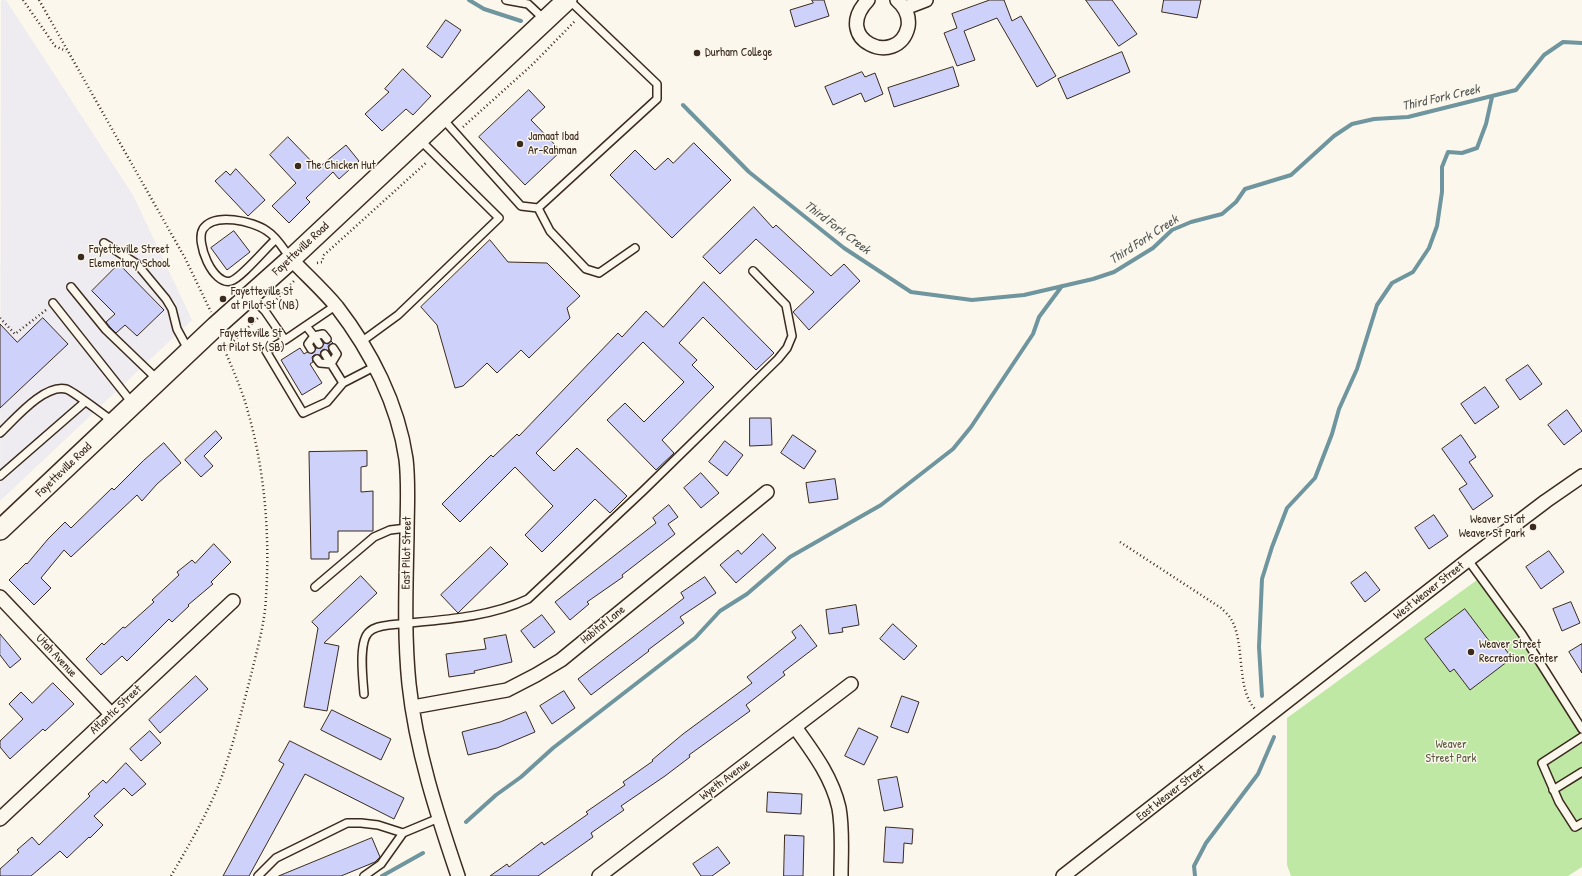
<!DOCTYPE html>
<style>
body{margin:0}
canvas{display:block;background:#fbf7ec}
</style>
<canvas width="1582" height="876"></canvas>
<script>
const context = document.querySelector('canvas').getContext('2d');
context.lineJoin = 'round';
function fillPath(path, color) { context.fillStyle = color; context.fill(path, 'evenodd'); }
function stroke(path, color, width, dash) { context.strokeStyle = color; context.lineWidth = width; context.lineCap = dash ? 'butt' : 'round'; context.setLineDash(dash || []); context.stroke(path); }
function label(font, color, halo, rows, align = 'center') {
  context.font = font + ' "Patrick Hand",sans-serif'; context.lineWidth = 3; context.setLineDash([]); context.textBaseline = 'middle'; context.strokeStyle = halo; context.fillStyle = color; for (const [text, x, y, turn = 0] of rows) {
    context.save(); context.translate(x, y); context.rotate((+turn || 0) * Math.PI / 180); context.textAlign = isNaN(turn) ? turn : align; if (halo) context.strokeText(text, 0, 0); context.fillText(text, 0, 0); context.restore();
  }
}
fillPath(new Path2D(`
 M 1,0 L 6,0 L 133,195 L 192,320 L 0,501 Z`), '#eeecf0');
fillPath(new Path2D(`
 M 1477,580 L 1582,720 L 1582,867 L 1568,876 L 1291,876 L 1287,865 L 1287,718 Z`), '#bee8a4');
stroke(new Path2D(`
 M 469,0 L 484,9 L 521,21
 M 683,105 L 749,172 L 844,248 L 911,292 L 972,300 L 1024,295 L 1093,279 L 1114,272 L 1153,248 L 1172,230 L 1191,222 L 1222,214 L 1236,202 L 1245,189 L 1291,175 L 1334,136 L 1352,124 L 1374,119 L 1408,117 L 1516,90 L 1544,55 L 1563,42 L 1582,43
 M 1262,696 L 1259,647 L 1262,579 L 1272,547 L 1287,508 L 1315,478 L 1332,434 L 1339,409 L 1357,369 L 1377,305 L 1392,283 L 1413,272 L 1429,248 L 1437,226 L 1442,192 L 1442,167 L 1448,152 L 1462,153 L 1477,148 L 1486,124 L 1492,97
 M 466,822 L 496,795 L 521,777 L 553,748 L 695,638 L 720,611 L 747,594 L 790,557 L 881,505 L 953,449 L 971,427 L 1033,334 L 1039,317 L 1062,286
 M 382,876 L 423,853
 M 1195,876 L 1194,866 L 1206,843 L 1258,774 L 1274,737`), '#6f959e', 4);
const building = new Path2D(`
 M 812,0 L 824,0 L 829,16 L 795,27 L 790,10 L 813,3 Z
 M 990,0 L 1004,0 L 1012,21 L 1021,16 L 1056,76 L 1037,87 L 997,18 L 964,31 L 975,60 L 957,66 L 944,33 L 957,28 L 952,14 Z
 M 1086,0 L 1112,0 L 1137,34 L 1119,46 Z
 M 1164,0 L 1201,0 L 1197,18 L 1162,12 Z
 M 446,20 L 461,30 L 442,58 L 427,47 Z
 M 1122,52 L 1130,72 L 1067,99 L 1058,79 Z
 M 953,67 L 959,86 L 894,107 L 888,88 Z
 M 403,69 L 431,96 L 413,115 L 406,109 L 382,131 L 365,114 L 389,92 L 385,89 Z
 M 862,72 L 865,77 L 875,73 L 883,94 L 865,102 L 861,93 L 833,105 L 825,87 Z
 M 529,90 L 545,107 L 531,120 L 561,151 L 525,185 L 479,137 Z
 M 288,137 L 318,168 L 346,145 L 359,161 L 339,179 L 333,172 L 306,198 L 310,202 L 289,223 L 272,206 L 296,183 L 270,155 Z
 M 694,143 L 731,180 L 672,238 L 610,175 L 635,150 L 655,170 L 668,158 L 673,163 Z
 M 236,169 L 265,200 L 248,216 L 215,181 L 226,171 L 230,175 Z
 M 754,207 L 773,228 L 776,225 L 831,276 L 844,264 L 860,281 L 809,330 L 793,312 L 814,292 L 756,239 L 720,274 L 703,257 Z
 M 234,231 L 250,252 L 227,270 L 211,248 Z
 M 490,240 L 508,262 L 547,263 L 580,296 L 567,308 L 570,318 L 529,358 L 521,350 L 497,373 L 487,363 L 463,386 L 455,388 L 437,325 L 421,307 Z
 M 119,264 L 164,310 L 137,336 L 125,325 L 116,333 L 110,327 L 106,322 L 115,314 L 92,291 Z
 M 704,282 L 774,353 L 756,370 L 703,317 L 679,343 L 697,360 L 692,365 L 714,387 L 662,440 L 674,453 L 656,470 L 607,420 L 625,403 L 644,422 L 684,382 L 643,342 L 536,453 L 554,471 L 577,448 L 627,496 L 610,513 L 595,499 L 542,552 L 525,535 L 553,506 L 515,467 L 460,522 L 442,504 L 491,455 L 493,457 L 517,434 L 519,436 L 618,333 L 622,337 L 646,311 L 663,327 Z
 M 43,318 L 68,344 L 0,408 L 0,324 L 17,342 Z
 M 331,341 L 333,343 L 328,346 L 329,351 L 324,349 L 321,351 L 320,355 L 314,355 L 312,357 L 313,362 L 310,364 L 322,383 L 302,395 L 281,360 L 300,348 L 304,354 L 307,352 L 313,353 L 316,348 L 321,348 L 324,343 L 328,344 Z
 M 1528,365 L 1542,384 L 1520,400 L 1506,380 Z
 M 1485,387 L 1499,407 L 1475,424 L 1461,404 Z
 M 1567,410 L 1582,431 L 1564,445 L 1548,425 Z
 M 750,418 L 771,418 L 772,445 L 750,446 Z
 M 216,431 L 222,438 L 204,456 L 213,466 L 201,477 L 185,460 Z
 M 793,435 L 816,451 L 804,469 L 781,453 Z
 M 1461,435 L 1476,457 L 1469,462 L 1493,496 L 1473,510 L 1459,489 L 1467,484 L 1442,449 Z
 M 725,441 L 743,455 L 727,476 L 709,462 Z
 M 164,443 L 181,463 L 157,484 L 142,501 L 137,495 L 71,557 L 64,550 L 41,578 L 51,588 L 34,605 L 9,580 L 26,563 L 27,564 L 48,539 L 65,522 L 71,528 L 112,488 L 114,490 L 143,461 Z
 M 367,451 L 367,466 L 361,467 L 361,492 L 373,491 L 373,531 L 338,531 L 338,552 L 329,552 L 329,559 L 311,559 L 309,452 Z
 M 701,473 L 719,493 L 701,508 L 684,488 Z
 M 835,479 L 838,499 L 809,503 L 806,483 Z
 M 669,505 L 678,517 L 668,524 L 675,534 L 622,575 L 623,577 L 587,602 L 589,604 L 570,620 L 555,602 L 656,523 L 653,518 Z
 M 1434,515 L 1448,536 L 1429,549 L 1415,528 Z
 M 763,534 L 776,548 L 736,583 L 720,565 L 738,550 L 741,554 Z
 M 214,544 L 231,562 L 211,582 L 213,584 L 188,605 L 189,606 L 172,622 L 169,619 L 127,661 L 122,656 L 101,675 L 86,659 L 102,643 L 104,645 L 123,627 L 125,628 L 154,602 L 152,600 L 179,575 L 177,572 L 192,560 L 195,563 Z
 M 491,547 L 508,564 L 458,613 L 441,595 Z
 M 1549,551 L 1564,572 L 1541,589 L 1526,567 Z
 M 1366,572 L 1380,590 L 1365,602 L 1351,583 Z
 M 361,576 L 377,593 L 324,643 L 339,646 L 327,711 L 304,707 L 318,628 L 312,622 Z
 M 705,577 L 716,593 L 680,617 L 684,623 L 648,650 L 649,651 L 591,695 L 578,679 L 684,598 L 681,593 Z
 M 1571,602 L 1580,623 L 1562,631 L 1553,609 Z
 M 856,605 L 859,625 L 842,628 L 843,632 L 829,634 L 826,610 Z
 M 1465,609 L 1493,646 L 1499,641 L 1512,658 L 1470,690 L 1454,669 L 1450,672 L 1425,639 Z
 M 542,615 L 555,632 L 534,648 L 521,631 Z
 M 893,624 L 917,646 L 904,660 L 880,639 Z
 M 801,625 L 817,646 L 783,672 L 785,675 L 746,705 L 750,711 L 689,755 L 690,757 L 665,776 L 621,806 L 624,810 L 591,833 L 593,837 L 538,876 L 490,876 L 507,864 L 509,867 L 542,842 L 544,845 L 588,814 L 586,812 L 625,785 L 623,782 L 653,761 L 652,760 L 683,734 L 752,683 L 747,677 L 796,638 L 792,632 Z
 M 0,634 L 21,659 L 10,668 L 0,655 Z
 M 506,635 L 512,662 L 474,671 L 475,673 L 449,677 L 446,654 L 486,649 L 484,639 Z
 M 1582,644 L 1582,673 L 1569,652 Z
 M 196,676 L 208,689 L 160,733 L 149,720 Z
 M 53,683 L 74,704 L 45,731 L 43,729 L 10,759 L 0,747 L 0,741 L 23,719 L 9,704 L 21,692 L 32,703 Z
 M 564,691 L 575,708 L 552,724 L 540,706 Z
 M 902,696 L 919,702 L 908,733 L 891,727 Z
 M 332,710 L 391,739 L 381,760 L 321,730 Z
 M 526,712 L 535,732 L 497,748 L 468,755 L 462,732 L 500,722 Z
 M 859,728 L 878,737 L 864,765 L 845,756 Z
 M 150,731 L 161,743 L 141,761 L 130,749 Z
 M 290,741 L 404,798 L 394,819 L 305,774 L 249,876 L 223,876 L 284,764 L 279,761 Z
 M 126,763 L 146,784 L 132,796 L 124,788 L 94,816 L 103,825 L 90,838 L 89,837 L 67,858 L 60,851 L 31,876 L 0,876 L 0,869 L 19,852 L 17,850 L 32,837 L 39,845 L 90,796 L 88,794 L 103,780 L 106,783 Z
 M 897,777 L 903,807 L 884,811 L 878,780 Z
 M 768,792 L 802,794 L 801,814 L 767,812 Z
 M 886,827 L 913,829 L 912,844 L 904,843 L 903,863 L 884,862 Z
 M 785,835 L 804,836 L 803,876 L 784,876 Z
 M 372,838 L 380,857 L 375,862 L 341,876 L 279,876 Z
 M 718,847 L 730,863 L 712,876 L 701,876 L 693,864 Z`);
fillPath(building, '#ced2fa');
stroke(building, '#3b2a1e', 1);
const lane = new Path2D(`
 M 506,0 L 528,4 L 545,20
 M 442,118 L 521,206 L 538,208 L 657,99 L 657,84 L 569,0
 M 538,208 L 550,231 L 586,269 L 599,273 L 635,248
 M 275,240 C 266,248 241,278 231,281 C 213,286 195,242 203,229 C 214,212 253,221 267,231 C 277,237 284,250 291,259
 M 104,243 L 137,264 L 166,299 L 172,309 L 177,329 L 189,351
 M 71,287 L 106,330 L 158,380
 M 250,296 L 265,311 L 285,340 L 266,351 L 303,413 L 327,402 L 343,383 L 374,367
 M 53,303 L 133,404
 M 306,326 L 314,336 L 308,344 L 311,349
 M 285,340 L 335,306
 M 361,342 L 398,315 L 499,218 L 419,139
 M 319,344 L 314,336 L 323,334 L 327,339
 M 325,354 L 343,383
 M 317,359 L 320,363 L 331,364 L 337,354 L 333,348
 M 0,433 C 15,419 44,384 66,389 C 72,390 106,417 114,422
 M 0,476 L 85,402
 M 1468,560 L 1522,634 L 1582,729
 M 315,587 L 374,537 L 390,530 L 407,528
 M 364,694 C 363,679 358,642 369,632 C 374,627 382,626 389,625 C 435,620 486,619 528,599 L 644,490 L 778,359 L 787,348 L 792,336 L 786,305 L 753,271
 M 1582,737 L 1542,763 L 1559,802 L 1575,827 L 1582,823
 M 1553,790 L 1582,772
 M 258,876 L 276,858 L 347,823 L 361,823 L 378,825 L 403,833
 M 364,876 L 381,864 L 403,833 L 439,818`);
const street = new Path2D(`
 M 868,0 C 830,40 898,69 908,27 C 910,15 905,7 897,0
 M 905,8 L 926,0
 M 291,259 C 306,275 323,290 337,307 C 371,351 398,404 406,459 C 409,484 407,510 407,535 C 406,584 404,635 409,684 C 416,750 437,814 458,876
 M 0,597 L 111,714
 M 413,707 L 507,690 L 536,675 L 561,660 L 767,492
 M 795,727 C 813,752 832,777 839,808 C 843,830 841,854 841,876
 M 0,819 L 233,601
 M 599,876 L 851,684
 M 1063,876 L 1468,560 L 1546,501 L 1582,476`);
const secondary = new Path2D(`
 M 0,530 L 216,326 L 291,259 L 567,0`);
stroke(lane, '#3b2a1e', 10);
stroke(street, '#3b2a1e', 16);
stroke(secondary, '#3b2a1e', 22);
stroke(new Path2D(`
 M 23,0 L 55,46 L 66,51
 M 39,0 L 185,258 L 211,312
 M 463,127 L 533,64 L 576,20
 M 317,263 L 322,262 L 324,255 L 427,162
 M 271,305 L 294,281
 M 0,318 L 15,334 L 46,310
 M 225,349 L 259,317
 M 1120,542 L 1221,608 C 1224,611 1229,615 1231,619 C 1246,644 1235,689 1256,710
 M 171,876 C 189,845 208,813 221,779 C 233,745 242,710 251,675 C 257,650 265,623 266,597 C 270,536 265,471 248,412 C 242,388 230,364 221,341`), '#3b2a1e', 2.5, [1, 3]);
stroke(lane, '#fbf7ec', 7);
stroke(street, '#fbf7ec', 13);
stroke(secondary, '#fbf7ec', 19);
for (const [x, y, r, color] of [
 [697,53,4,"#3b2a1e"],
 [520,144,4,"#3b2a1e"],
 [298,166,4,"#3b2a1e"],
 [81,257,4,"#3b2a1e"],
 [223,299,4,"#3b2a1e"],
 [251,320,4,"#3b2a1e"],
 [1533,527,4,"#3b2a1e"],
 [1471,652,4,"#3b2a1e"]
]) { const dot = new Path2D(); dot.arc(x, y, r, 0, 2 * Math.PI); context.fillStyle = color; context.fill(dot); stroke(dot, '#fbf7ec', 1.5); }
label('12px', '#3b2a1e', '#fbf7ec', [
 ["Durham College",705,53],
 ["Jamaat Ibad",528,137],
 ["Ar-Rahman",528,151],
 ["The Chicken Hut",306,166],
 ["Fayetteville Street",89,250],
 ["Elementary School",89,264],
 ["Fayetteville St",231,292],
 ["at Pilot St (NB)",231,306],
 ["Fayetteville St",251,334,"center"],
 ["at Pilot St (SB)",251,348,"center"],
 ["Weaver St at",1525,520,"right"],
 ["Weaver St Park",1525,534,"right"],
 ["Weaver Street",1479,645],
 ["Recreation Center",1479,659]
], 'left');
label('12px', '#3b2a1e', '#fbf7ec', [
 ["Fayetteville Road",301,249,-43],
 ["Fayetteville Road",64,470,-44],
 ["East Pilot Street",407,553,-89],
 ["West Weaver Street",1429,591,-38],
 ["Habitat Lane",603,625,-39],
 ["Utah Avenue",56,656,47],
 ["Atlantic Street",116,710,-43],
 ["Wyeth Avenue",725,780,-37],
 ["East Weaver Street",1171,793,-38]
]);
label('12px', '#5c5a40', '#fbf7ec', [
 ["Weaver",1451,745],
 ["Street Park",1451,759]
]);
label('italic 13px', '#515654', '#fbf7ec', [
 ["Third Fork Creek",1441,98,-13],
 ["Third Fork Creek",837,228,37],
 ["Third Fork Creek",1144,240,-33]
]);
</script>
